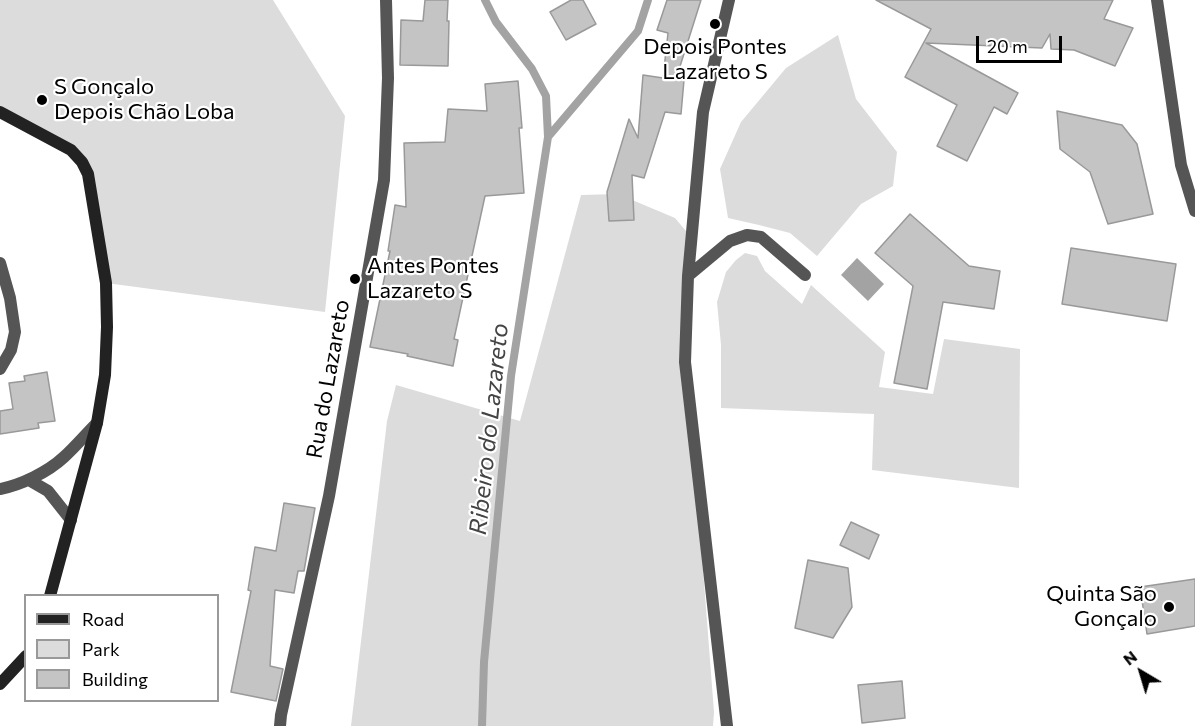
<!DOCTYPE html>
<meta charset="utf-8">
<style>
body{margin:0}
#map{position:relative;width:1195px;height:726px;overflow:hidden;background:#fff;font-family:Commissioner,sans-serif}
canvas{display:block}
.legend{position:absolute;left:24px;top:594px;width:195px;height:108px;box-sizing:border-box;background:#fff;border:2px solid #999;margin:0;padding:8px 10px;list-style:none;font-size:18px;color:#000}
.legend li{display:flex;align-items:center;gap:12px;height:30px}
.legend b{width:30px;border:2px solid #999}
.north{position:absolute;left:1111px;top:642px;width:60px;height:60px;-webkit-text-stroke:4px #fff;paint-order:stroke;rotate:322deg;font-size:16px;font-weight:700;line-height:24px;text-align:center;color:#000}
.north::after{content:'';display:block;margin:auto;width:21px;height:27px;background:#000;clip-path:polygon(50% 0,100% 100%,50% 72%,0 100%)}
.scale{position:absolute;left:976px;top:36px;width:86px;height:27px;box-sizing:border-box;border:3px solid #000;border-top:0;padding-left:8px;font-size:18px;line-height:21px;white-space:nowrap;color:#000;-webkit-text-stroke:4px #fff;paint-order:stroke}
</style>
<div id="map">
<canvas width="1195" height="726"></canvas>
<ul class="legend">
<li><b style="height:8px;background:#222"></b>Road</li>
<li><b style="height:16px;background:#dcdcdc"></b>Park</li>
<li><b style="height:16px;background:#c4c4c4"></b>Building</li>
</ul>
<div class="north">N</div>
<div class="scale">20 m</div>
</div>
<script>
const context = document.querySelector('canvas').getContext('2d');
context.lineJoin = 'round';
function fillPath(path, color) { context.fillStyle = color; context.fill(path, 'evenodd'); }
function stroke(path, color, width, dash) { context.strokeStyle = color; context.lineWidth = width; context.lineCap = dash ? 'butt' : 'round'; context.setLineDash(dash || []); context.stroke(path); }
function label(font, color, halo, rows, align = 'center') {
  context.font = font + ' Commissioner,sans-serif'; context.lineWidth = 4.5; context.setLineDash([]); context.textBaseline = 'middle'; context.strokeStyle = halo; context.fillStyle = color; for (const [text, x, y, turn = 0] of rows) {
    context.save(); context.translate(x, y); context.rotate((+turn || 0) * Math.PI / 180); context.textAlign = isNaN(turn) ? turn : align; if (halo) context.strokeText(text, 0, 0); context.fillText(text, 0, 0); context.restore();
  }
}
fillPath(new Path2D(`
 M 0,0 L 273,0 L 345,116 L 325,312 L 106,283 L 82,162 L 0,119 Z
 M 838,35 L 856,99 L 897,152 L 893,186 L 861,204 L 817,256 L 790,233 L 759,225 L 728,218 L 720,169 L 741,122 L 786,68 Z
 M 618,194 L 675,218 L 691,237 L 687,362 L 714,712 L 713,726 L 351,726 L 387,421 L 396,385 L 520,421 L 581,195 Z
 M 745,253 L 757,256 L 765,271 L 802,304 L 811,285 L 885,352 L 879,387 L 933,394 L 944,339 L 1020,349 L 1019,488 L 872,470 L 874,414 L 721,408 L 721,345 L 717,302 L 726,272 L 736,260 Z`), '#dcdcdc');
fillPath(new Path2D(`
 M 857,258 L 884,284 L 868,301 L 841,275 Z`), '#a3a3a3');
stroke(new Path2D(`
 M 485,0 L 496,22 L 532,69 L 546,96 L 548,137
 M 482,726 L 484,662 L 511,376 L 548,137 L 638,31 L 648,0`), '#a3a3a3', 8);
const building = new Path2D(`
 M 425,0 L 448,0 L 447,21 L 449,21 L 448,66 L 400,65 L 401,20 L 423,21 Z
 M 571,0 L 583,0 L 596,24 L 566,40 L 550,12 Z
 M 667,0 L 701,0 L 676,79 L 684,80 L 681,114 L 665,112 L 644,178 L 632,175 L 634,220 L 609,221 L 607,192 L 629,119 L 638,138 L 643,75 L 663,78 L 668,33 L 657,30 Z
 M 876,0 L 1113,0 L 1104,19 L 1133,28 L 1115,66 L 1074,50 L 1051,49 L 1050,34 L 1042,48 L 926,43 L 1018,93 L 1007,114 L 994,107 L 967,161 L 937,146 L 957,105 L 905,77 L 931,29 Z
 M 518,81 L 522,128 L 519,128 L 524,193 L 485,196 L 454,339 L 458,340 L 453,366 L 407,356 L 408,354 L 370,347 L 390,251 L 388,251 L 395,205 L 406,207 L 404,143 L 445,142 L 448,109 L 487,111 L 485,84 Z
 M 1057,111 L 1122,125 L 1137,144 L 1153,214 L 1108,224 L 1090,172 L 1060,149 Z
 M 910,214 L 969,266 L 1000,271 L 994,309 L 943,302 L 927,389 L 894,383 L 913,286 L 875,253 Z
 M 1071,248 L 1176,264 L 1167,321 L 1062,304 Z
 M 47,372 L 55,421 L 38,423 L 39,428 L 0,434 L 0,411 L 13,409 L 9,383 L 25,381 L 24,376 Z
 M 284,503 L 315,508 L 304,571 L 298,571 L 294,593 L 275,590 L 270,666 L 283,669 L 276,701 L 231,692 L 251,591 L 248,590 L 255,547 L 276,551 Z
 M 851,522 L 879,535 L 869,559 L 840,545 Z
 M 808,560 L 848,568 L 852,607 L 833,638 L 795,628 Z
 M 1195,579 L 1195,626 L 1147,634 L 1140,587 Z
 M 902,681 L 905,718 L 862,723 L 858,685 Z`);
fillPath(building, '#c4c4c4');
stroke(building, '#999', 1.5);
stroke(new Path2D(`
 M 1157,0 L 1181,165 L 1195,211
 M 0,263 L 10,298 L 15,332 L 11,350 L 0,369
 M 688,276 L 730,241 L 747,235 L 761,237 L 805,275
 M 280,726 L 281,715 L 329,496 L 384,180 L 388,78 L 386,0
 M 727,726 L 685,362 L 688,276 L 703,112 L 729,0`), '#555', 12);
stroke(new Path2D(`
 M 29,480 L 48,491 L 71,520
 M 0,489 C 21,485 48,472 64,457 C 75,447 86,434 97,423`), '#555', 12);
stroke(new Path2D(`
 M 0,112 L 71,150 L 82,162 L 88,174 L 106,283 L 107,327 L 105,375 L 97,423 L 50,596
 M 0,684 L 26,656`), '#222', 12);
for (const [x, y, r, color] of [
 [715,24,6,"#000"],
 [42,100,6,"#000"],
 [355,279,6,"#000"],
 [1169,607,6,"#000"]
]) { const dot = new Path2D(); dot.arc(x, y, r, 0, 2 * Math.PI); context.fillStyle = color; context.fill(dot); stroke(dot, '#fff', 2); }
label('22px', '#000', '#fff', [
 ["Depois Pontes",715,47,"center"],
 ["Lazareto S",715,72,"center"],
 ["S Gonçalo",54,87],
 ["Depois Chão Loba",54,112],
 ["Antes Pontes",367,266],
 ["Lazareto S",367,291],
 ["Quinta São",1157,594,"right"],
 ["Gonçalo",1157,619,"right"]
], 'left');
label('22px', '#000', '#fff', [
 ["Rua do Lazareto",328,379,-80]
]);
label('italic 24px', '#444', '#fff', [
 ["Ribeiro do Lazareto",489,429,-84]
]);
</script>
